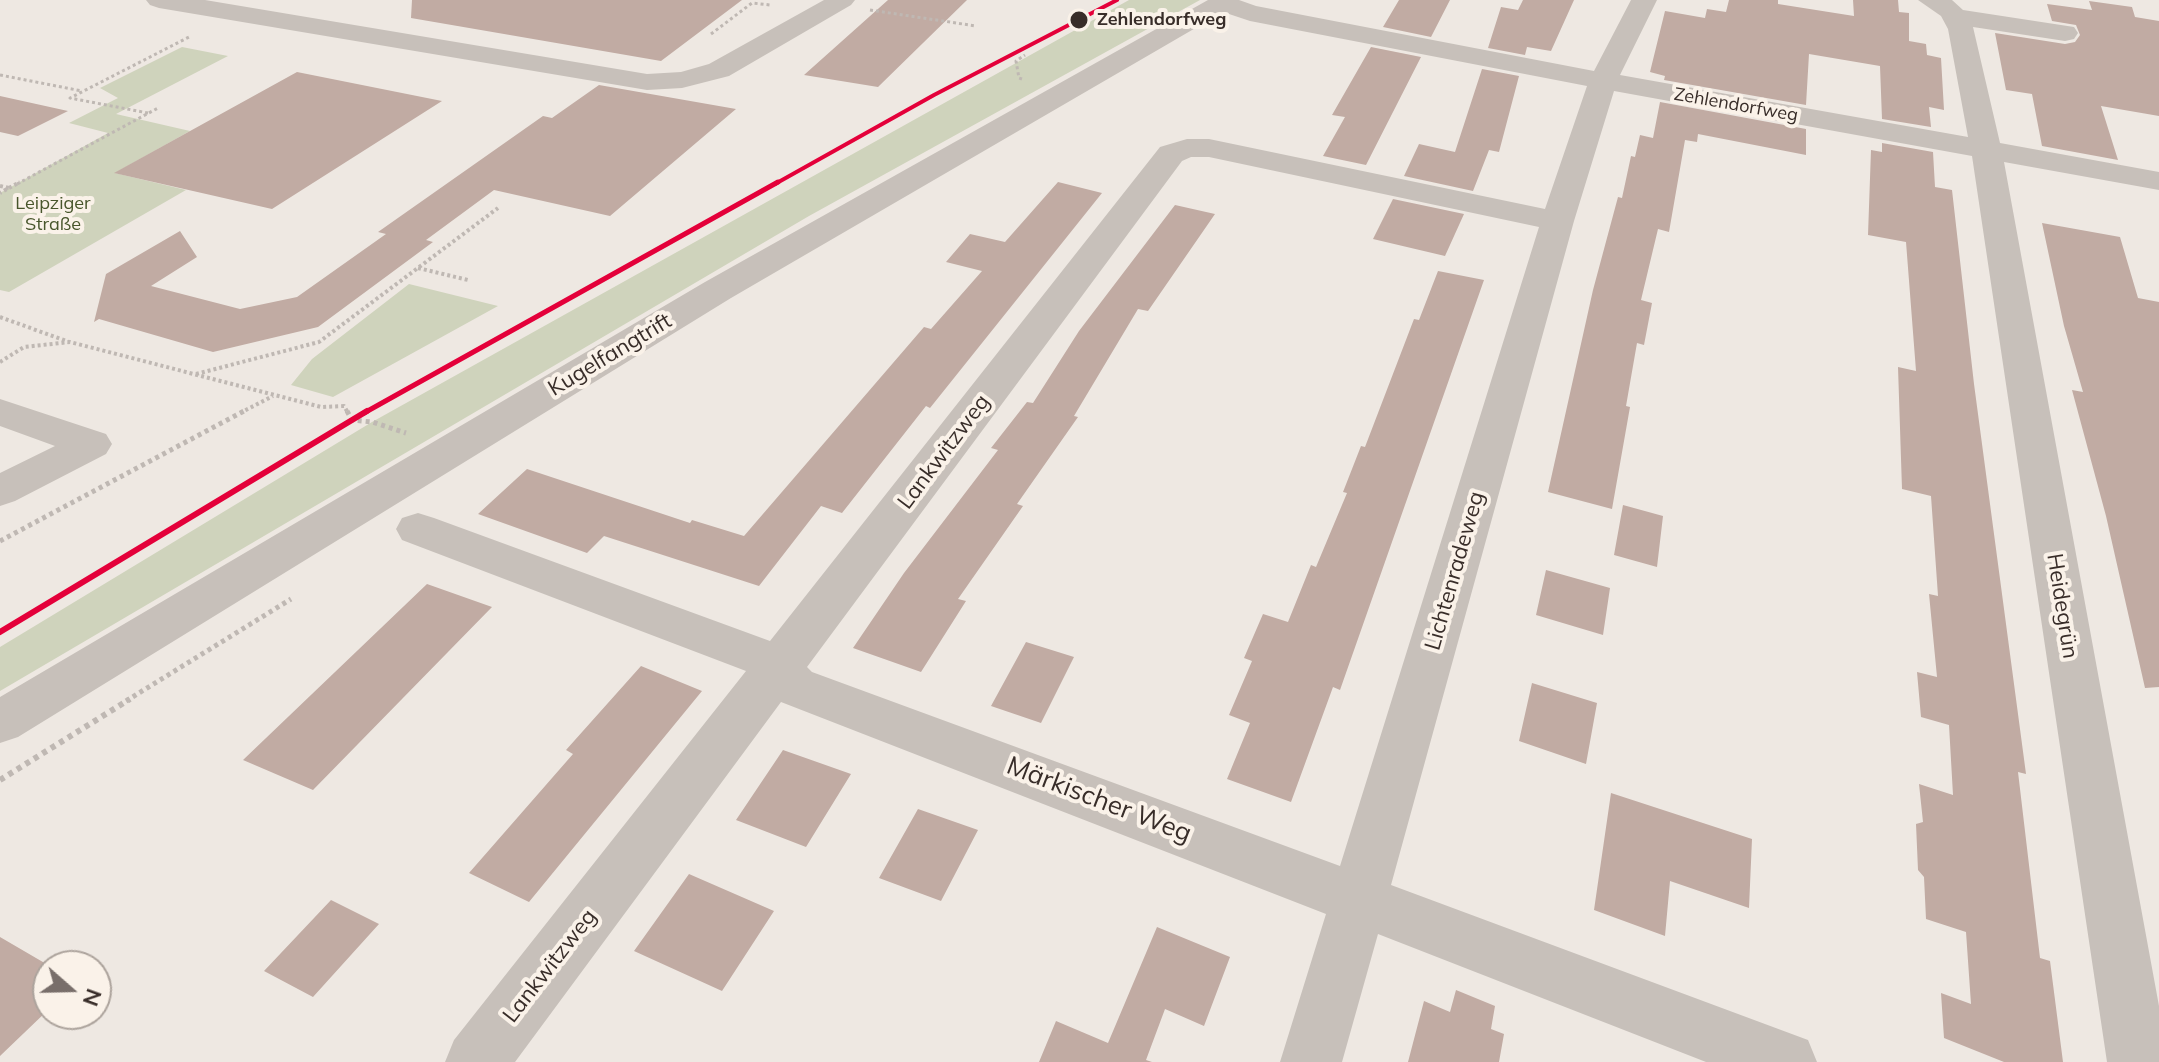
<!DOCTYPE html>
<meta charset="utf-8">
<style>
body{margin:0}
#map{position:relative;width:2159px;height:1062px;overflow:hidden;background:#eee8e2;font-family:Mulish,sans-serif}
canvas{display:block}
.north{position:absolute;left:32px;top:950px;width:80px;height:80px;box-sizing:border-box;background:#faf2e9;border:2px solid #aca39c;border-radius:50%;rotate:110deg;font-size:22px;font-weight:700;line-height:32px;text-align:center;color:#382d29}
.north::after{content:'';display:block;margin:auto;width:28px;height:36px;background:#786e6a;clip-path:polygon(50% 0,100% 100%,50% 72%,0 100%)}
</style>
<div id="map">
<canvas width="2159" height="1062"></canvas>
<div class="north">N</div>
</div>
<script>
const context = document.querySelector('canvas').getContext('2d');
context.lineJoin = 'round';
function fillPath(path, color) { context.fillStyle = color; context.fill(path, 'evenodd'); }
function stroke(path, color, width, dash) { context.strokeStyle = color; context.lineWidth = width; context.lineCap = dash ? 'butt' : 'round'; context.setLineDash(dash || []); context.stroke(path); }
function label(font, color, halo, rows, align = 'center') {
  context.font = font + ' Mulish,sans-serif'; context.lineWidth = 8; context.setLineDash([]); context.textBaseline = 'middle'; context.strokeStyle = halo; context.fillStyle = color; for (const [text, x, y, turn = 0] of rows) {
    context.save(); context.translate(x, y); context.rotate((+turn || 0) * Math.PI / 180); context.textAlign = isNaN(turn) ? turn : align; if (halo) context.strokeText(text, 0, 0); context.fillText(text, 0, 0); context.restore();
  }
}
fillPath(new Path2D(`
 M 1129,0 L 1200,0 L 809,216 L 0,691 L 0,647 L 372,422 Z
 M 182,47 L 228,56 L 116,114 L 190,131 L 115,173 L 186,190 L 9,292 L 0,290 L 0,193 L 108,133 L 69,123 L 118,98 L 100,88 Z
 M 409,284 L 498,306 L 333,397 L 291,385 L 312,359 Z`), '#cfd3bc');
fillPath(new Path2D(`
 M 412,0 L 742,0 L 661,61 L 411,18 Z
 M 888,0 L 967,0 L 878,87 L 804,75 Z
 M 1399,0 L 1450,0 L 1431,37 L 1383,27 Z
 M 1523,0 L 1574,0 L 1551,51 L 1527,47 L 1525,55 L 1488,48 L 1501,7 L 1518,10 Z
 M 1729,0 L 1778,0 L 1778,4 L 1854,16 L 1853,0 L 1898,0 L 1899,12 L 1909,13 L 1909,41 L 1926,44 L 1927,55 L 1941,58 L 1944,110 L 1929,107 L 1931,127 L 1882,119 L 1880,66 L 1809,54 L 1806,105 L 1664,80 L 1665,76 L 1650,72 L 1665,11 L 1705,18 L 1707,9 L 1726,12 Z
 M 2089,1 L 2132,7 L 2135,17 L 2159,21 L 2159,116 L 2101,106 L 2118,160 L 2042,146 L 2032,94 L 2006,90 L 1995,33 L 2065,44 L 2075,42 L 2080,35 L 2076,25 L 2052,21 L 2047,4 L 2092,10 Z
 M 1371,47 L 1421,57 L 1366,165 L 1323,156 L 1345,117 L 1332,115 Z
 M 1482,69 L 1519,76 L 1499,152 L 1489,150 L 1473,191 L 1404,176 L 1419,144 L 1455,152 Z
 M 297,72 L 442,101 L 272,209 L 114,173 Z
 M 599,85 L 736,109 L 610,216 L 494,190 L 426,240 L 433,242 L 318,327 L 213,352 L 99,319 L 94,322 L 106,274 L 180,231 L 197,257 L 151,286 L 240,309 L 297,297 L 386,234 L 378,232 L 543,116 L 552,118 Z
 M 0,96 L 68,111 L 18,136 L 0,132 Z
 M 1660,102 L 1806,129 L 1806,155 L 1698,134 L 1697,142 L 1685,140 L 1669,232 L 1658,229 L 1641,300 L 1652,303 L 1644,345 L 1637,343 L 1626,406 L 1630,407 L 1612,509 L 1548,492 L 1593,290 L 1618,197 L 1622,198 L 1631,156 L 1635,157 L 1640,135 L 1653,138 Z
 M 1882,143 L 1933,152 L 1935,187 L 1952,190 L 1974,384 L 2026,774 L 2018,772 L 2040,958 L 2050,961 L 2063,1062 L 2004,1062 L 1944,1038 L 1941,993 L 1971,1004 L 1966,932 L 1926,919 L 1924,877 L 1918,870 L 1916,824 L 1923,822 L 1919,784 L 1953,795 L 1949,725 L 1921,717 L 1917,672 L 1937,677 L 1929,594 L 1938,596 L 1931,496 L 1902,489 L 1898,367 L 1916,371 L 1906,242 L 1868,235 L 1871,150 L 1882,152 Z
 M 1058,182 L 1102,193 L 930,408 L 926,406 L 842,513 L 821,506 L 759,586 L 604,536 L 587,553 L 478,514 L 527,469 L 690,523 L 692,520 L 744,536 L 924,327 L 931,329 L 982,271 L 946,262 L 970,234 L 1005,242 Z
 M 1393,199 L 1464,214 L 1445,256 L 1373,239 Z
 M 1175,205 L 1215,214 L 1148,311 L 1138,309 L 1074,416 L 1078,417 L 1017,504 L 1023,506 L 958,599 L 966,601 L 921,672 L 853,648 L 904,573 L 998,450 L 991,448 L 1027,402 L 1033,403 L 1079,331 Z
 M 2042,223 L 2120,237 L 2138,298 L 2159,302 L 2159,687 L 2145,688 L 2106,516 L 2072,390 L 2083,392 L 2064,326 Z
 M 1438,271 L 1484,280 L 1340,690 L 1333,687 L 1291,802 L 1227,779 L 1250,723 L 1229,715 L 1252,661 L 1244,658 L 1263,614 L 1288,622 L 1311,565 L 1316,567 L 1347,493 L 1343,492 L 1361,446 L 1365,447 L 1414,319 L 1419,320 Z
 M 1623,505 L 1663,516 L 1657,567 L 1614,555 Z
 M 1546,570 L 1610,588 L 1603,635 L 1536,615 Z
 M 427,584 L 492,607 L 313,790 L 243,760 Z
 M 1026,642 L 1074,657 L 1041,723 L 991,706 Z
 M 641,666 L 702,691 L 529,902 L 469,873 L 573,754 L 566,750 Z
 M 1532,683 L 1597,703 L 1586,764 L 1519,741 Z
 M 783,750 L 851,774 L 806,847 L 736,820 Z
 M 1611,793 L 1752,839 L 1749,908 L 1670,881 L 1665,936 L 1594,910 Z
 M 918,809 L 978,830 L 941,901 L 879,878 Z
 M 689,874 L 774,911 L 722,991 L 634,951 Z
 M 331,900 L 379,924 L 313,997 L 264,971 Z
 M 1157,927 L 1230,957 L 1204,1026 L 1165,1009 L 1146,1060 L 1152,1062 L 1039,1062 L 1056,1021 L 1108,1043 Z
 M 0,937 L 48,965 L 48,1010 L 0,1056 Z
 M 1456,990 L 1495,1006 L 1491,1029 L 1504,1034 L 1499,1062 L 1408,1062 L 1424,1001 L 1450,1012 Z`), '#c1aba3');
stroke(new Path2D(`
 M 870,10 L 976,26
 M 711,34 L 752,3 L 770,5
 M 0,75 L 82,91
 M 1022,79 L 1019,78 L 1016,61 L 1025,55
 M 148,113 L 70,98 L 189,37
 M 17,184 L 158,108`), '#bfb8b3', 3, [3, 3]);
stroke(new Path2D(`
 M 0,186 L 9,188 L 0,193
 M 9,188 L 20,182
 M 418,268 L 468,280
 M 0,317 L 69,342
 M 0,362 L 24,347 L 70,342 L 321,407 L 344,406 L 348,413
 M 196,374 L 319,342 L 498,208
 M 240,413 L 273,396`), '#bfb8b3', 4, [3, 3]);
stroke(new Path2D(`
 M 347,411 L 352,420 L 372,422 L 406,433
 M 0,541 L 244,411
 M 126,701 L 291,599`), '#bfb8b3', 5, [4, 4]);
stroke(new Path2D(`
 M 0,780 L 130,699`), '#bfb8b3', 6, [5, 5]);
fillPath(new Path2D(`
 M 146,0 L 205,0 L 647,74 L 681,72 L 709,64 L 824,0 L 855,0 L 851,5 L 729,76 L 682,88 L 647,90 L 159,8 L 150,5 Z
 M 1208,0 L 1239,0 L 1256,6 L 1594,71 L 1631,0 L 1657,0 L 1620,75 L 1968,137 L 1948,29 L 1941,16 L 1918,0 L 1952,0 L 1963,10 L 2074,27 L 2078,33 L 2074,39 L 2065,41 L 1973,27 L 2000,143 L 2159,172 L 2159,190 L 2004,162 L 2159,1006 L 2159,1062 L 2107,1062 L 1972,156 L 1614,91 L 1574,221 L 1391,885 L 1808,1040 L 1817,1062 L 1706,1062 L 1378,934 L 1342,1062 L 1280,1062 L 1326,914 L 781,702 L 515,1062 L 445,1062 L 454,1040 L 746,671 L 402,540 L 396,529 L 402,518 L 418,513 L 434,518 L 770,641 L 1160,147 L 1187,139 L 1209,139 L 1545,209 L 1587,86 L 1250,21 L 1223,12 L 731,298 L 18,737 L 0,743 L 0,697 L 705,282 ZM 1191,157 L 1209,157 L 1539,227 L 1340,866 L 812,672 L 807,667 L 1182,161 Z
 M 0,399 L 106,434 L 112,444 L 106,454 L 15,501 L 0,506 L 0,473 L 55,446 L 0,426 Z`), '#c7c0ba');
stroke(new Path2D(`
 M 775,184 L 934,95 L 1117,0`), '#e4003a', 4);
stroke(new Path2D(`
 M 364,413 L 778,182`), '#e4003a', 5);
stroke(new Path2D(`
 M 0,632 L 367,411`), '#e4003a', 6);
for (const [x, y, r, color] of [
 [1079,20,10,"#382d29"]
]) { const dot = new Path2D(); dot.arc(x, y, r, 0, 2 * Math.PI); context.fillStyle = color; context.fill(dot); stroke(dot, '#faf2e9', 3); }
label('bold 18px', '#382d29', '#faf2e9', [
 ["Zehlendorfweg",1097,20]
], 'left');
label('18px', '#382d29', '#faf2e9', [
 ["Zehlendorfweg",1736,105,10]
]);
label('18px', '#48562c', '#faf2e9', [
 ["Leipziger",53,204],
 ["Straße",53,225]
]);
label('22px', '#382d29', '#faf2e9', [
 ["Kugelfangtrift",610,355,-31],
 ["Lankwitzweg",944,452,-53],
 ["Lichtenradeweg",1455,571,-74],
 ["Heidegrün",2062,606,81],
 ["Lankwitzweg",550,966,-52]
]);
label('26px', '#382d29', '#faf2e9', [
 ["Märkischer Weg",1099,800,21]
]);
</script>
